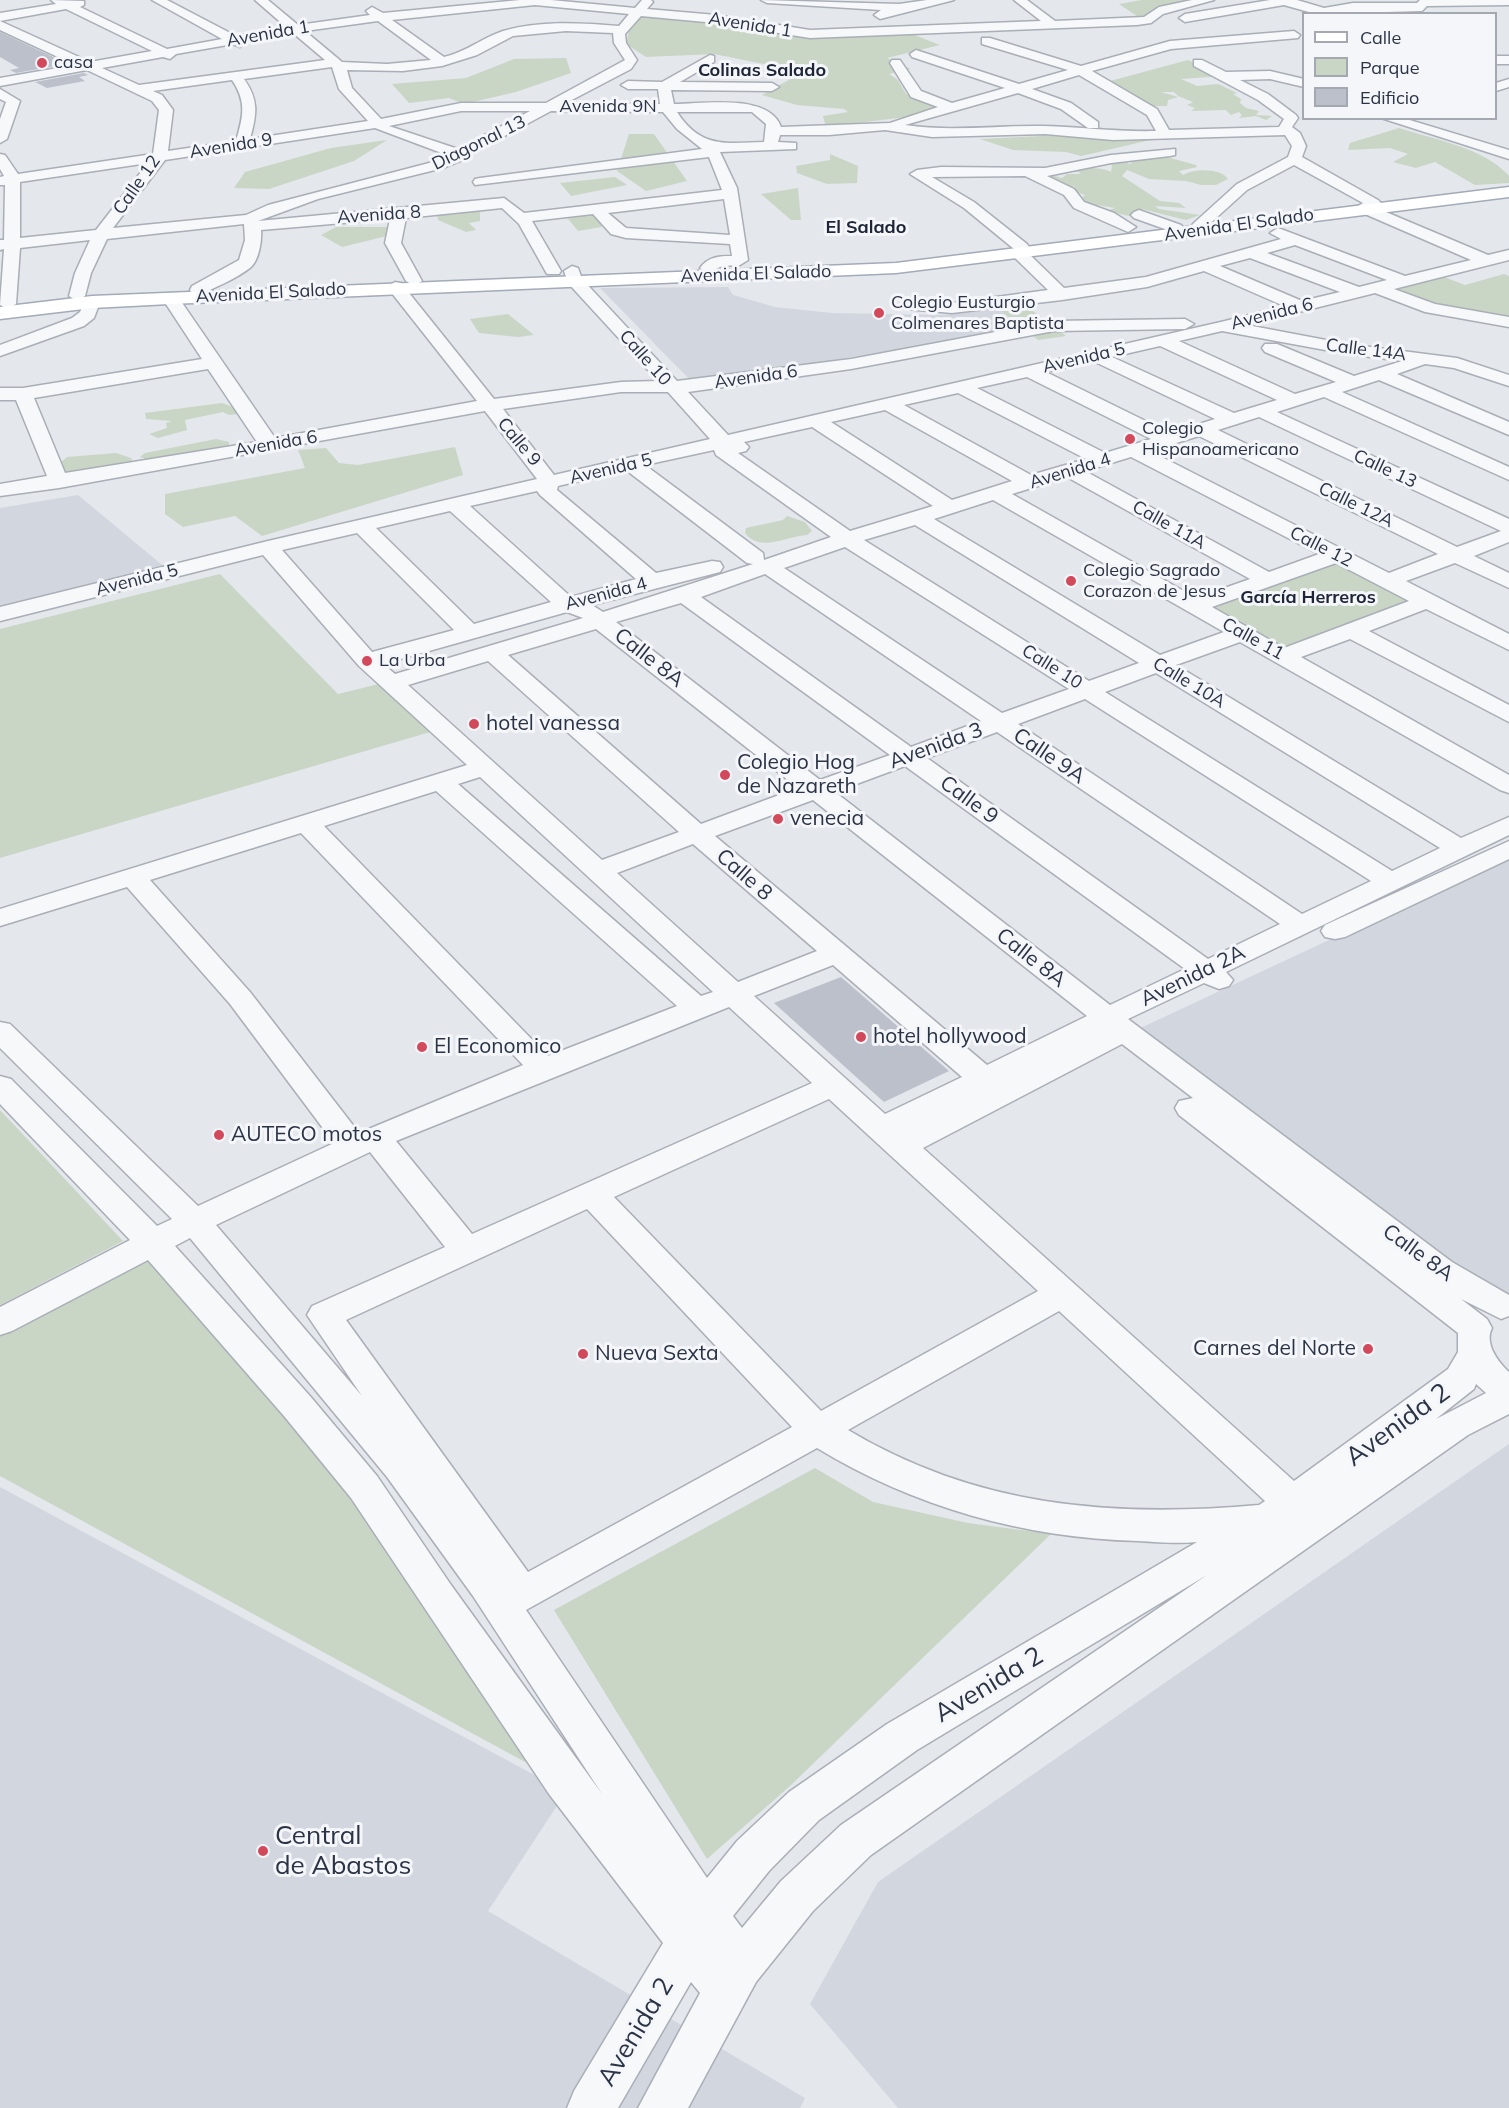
<!DOCTYPE html>
<meta charset="utf-8">
<style>
body{margin:0}
#map{position:relative;width:1509px;height:2108px;overflow:hidden;background:#e4e7ec;font-family:Mulish,sans-serif}
canvas{display:block}
.legend{position:absolute;left:1302px;top:12px;width:195px;height:108px;box-sizing:border-box;background:#f4f6f9;border:2px solid #a4a8b1;margin:0;padding:8px 10px;list-style:none;font-size:18px;color:#2b3445}
.legend li{display:flex;align-items:center;gap:12px;height:30px}
.legend b{width:30px;border:2px solid #a4a8b1}
</style>
<div id="map">
<canvas width="1509" height="2108"></canvas>
<ul class="legend">
<li><b style="height:8px;background:#fff"></b>Calle</li>
<li><b style="height:16px;background:#c9d6c5"></b>Parque</li>
<li><b style="height:16px;background:#bbc0ca"></b>Edificio</li>
</ul>
</div>
<script>
const context = document.querySelector('canvas').getContext('2d');
context.lineJoin = 'round';
function fillPath(path, color) { context.fillStyle = color; context.fill(path, 'evenodd'); }
function stroke(path, color, width, dash) { context.strokeStyle = color; context.lineWidth = width; context.lineCap = dash ? 'butt' : 'round'; context.setLineDash(dash || []); context.stroke(path); }
function label(font, color, halo, rows, align = 'center') {
  context.font = font + ' Mulish,sans-serif'; context.lineWidth = 6; context.setLineDash([]); context.textBaseline = 'middle'; context.strokeStyle = halo; context.fillStyle = color; for (const [text, x, y, turn = 0] of rows) {
    context.save(); context.translate(x, y); context.rotate((+turn || 0) * Math.PI / 180); context.textAlign = isNaN(turn) ? turn : align; if (halo) context.strokeText(text, 0, 0); context.fillText(text, 0, 0); context.restore();
  }
}
fillPath(new Path2D(`
 M 728,287 L 733,295 L 775,307 L 832,313 L 941,315 L 1027,307 L 1048,325 L 693,383 L 600,288 Z
 M 78,495 L 167,569 L 0,611 L 0,508 Z
 M 1509,856 L 1509,1295 L 1445,1267 L 1134,1031 Z
 M 1509,1444 L 1509,2108 L 898,2108 L 810,2004 L 878,1882 Z
 M 0,1487 L 566,1792 L 488,1911 L 805,2098 L 800,2108 L 0,2108 Z`), '#d2d6de');
fillPath(new Path2D(`
 M 1142,0 L 1193,0 L 1153,11 L 1140,18 L 1119,4 Z
 M 638,15 L 706,19 L 814,36 L 907,32 L 940,45 L 887,58 L 911,69 L 889,74 L 898,80 L 906,94 L 942,107 L 914,116 L 826,127 L 823,116 L 848,112 L 844,109 L 797,105 L 762,95 L 803,72 L 714,54 L 646,57 L 626,44 L 630,26 Z
 M 566,58 L 571,73 L 516,92 L 464,104 L 449,98 L 409,103 L 392,84 L 466,78 L 514,59 Z
 M 1188,60 L 1223,76 L 1181,79 L 1197,86 L 1218,84 L 1237,93 L 1233,94 L 1241,99 L 1240,103 L 1246,108 L 1259,111 L 1256,115 L 1272,116 L 1266,120 L 1256,116 L 1239,118 L 1242,115 L 1239,112 L 1231,115 L 1226,110 L 1191,111 L 1195,108 L 1187,105 L 1193,102 L 1178,96 L 1174,92 L 1161,92 L 1178,97 L 1168,100 L 1167,106 L 1150,106 L 1110,81 Z
 M 1399,128 C 1435,140 1483,147 1509,176 L 1509,183 L 1475,185 L 1435,162 L 1416,168 L 1393,162 L 1408,154 L 1390,148 L 1348,150 L 1350,143 Z
 M 629,134 L 654,134 L 687,181 L 646,191 L 617,171 Z
 M 1082,134 L 1155,139 L 1081,156 L 1066,152 L 1013,150 L 980,139 Z
 M 387,140 L 354,161 L 269,189 L 234,188 L 245,172 L 331,148 Z
 M 830,154 L 858,166 L 857,183 L 827,184 L 797,173 L 796,166 L 830,160 Z
 M 1163,156 L 1196,165 L 1197,167 L 1179,171 L 1183,175 C 1194,168 1221,168 1228,179 L 1216,185 L 1201,185 L 1186,181 L 1149,179 L 1127,170 L 1122,176 L 1160,201 L 1179,203 L 1186,208 L 1155,206 L 1159,209 L 1200,215 L 1186,220 L 1142,209 L 1134,217 L 1106,211 L 1115,208 L 1084,203 L 1080,200 L 1085,195 L 1074,191 L 1075,187 L 1051,182 L 1047,176 L 1049,174 L 1062,178 L 1067,174 L 1079,174 L 1080,172 L 1057,171 C 1072,169 1098,165 1111,172 L 1112,165 L 1100,162 L 1123,160 L 1129,164 L 1132,163 L 1127,159 Z
 M 615,177 L 627,185 L 571,196 L 560,183 Z
 M 798,188 L 801,220 L 791,220 L 761,194 Z
 M 437,212 L 480,212 L 480,221 L 469,223 L 476,230 L 466,232 L 438,220 Z
 M 597,212 L 606,221 L 601,227 L 578,231 L 565,215 Z
 M 336,227 L 391,227 L 387,236 L 342,247 L 321,235 Z
 M 1504,274 L 1509,276 L 1509,317 L 1431,303 L 1393,288 L 1439,275 L 1465,285 Z
 M 1025,305 L 1066,336 L 1038,340 L 998,308 Z
 M 508,314 L 534,335 L 518,337 L 479,333 L 470,319 Z
 M 222,403 L 236,408 L 238,414 L 229,415 L 223,412 L 185,420 L 187,430 L 158,438 L 149,434 L 167,428 L 166,423 L 172,421 L 146,419 L 145,413 Z
 M 216,439 L 229,442 L 229,447 L 150,460 L 140,457 L 145,453 Z
 M 455,447 L 463,475 L 262,536 L 235,516 L 183,527 L 165,514 L 165,494 L 305,468 L 298,450 L 326,448 L 339,463 L 358,465 Z
 M 116,453 L 131,458 L 133,463 L 60,475 L 57,466 L 67,457 Z
 M 787,516 L 805,522 L 812,531 L 807,535 C 787,536 760,553 745,533 L 746,528 L 783,520 Z
 M 1323,556 L 1415,600 L 1286,648 L 1211,607 Z
 M 220,574 L 338,694 L 387,682 L 437,730 L 0,858 L 0,629 Z
 M 0,1110 L 123,1241 L 0,1305 Z
 M 149,1255 L 322,1442 L 536,1768 L 0,1476 L 0,1333 Z
 M 815,1468 L 873,1502 L 968,1523 L 1051,1534 L 790,1786 L 707,1859 L 554,1610 Z`), '#c9d6c5');
fillPath(new Path2D(`
 M 0,32 L 66,63 L 67,64 L 16,73 L 10,70 L 19,68 L 0,57 Z
 M 84,73 L 88,75 L 79,77 L 85,81 L 47,88 L 35,82 Z
 M 841,977 L 949,1071 L 884,1102 L 774,1003 Z`), '#bbc0ca');
const minor = new Path2D(`
 M 51,0 L 84,1 L 84,5 L 80,7 L 167,49 L 222,39 L 152,0 L 167,0 L 236,36 L 286,27 L 255,0 L 268,0 L 298,25 L 370,15 L 366,11 L 372,7 L 383,13 L 520,0 L 551,0 L 635,8 L 642,0 L 651,0 L 653,2 L 647,9 L 716,15 L 810,30 L 1041,21 L 1014,0 L 1027,0 L 1055,21 L 1144,17 L 1159,7 L 1192,0 L 1214,0 L 1163,14 L 1151,23 L 1137,25 L 810,38 L 716,23 L 641,16 L 625,34 L 626,43 L 637,60 L 631,69 L 566,103 L 660,104 L 658,89 L 628,89 L 621,85 L 628,81 L 662,82 L 710,55 L 714,56 L 714,62 L 680,82 L 772,83 L 779,87 L 772,91 L 671,90 L 674,104 C 703,104 769,93 781,127 L 890,123 L 938,107 L 911,97 L 890,63 L 892,60 L 900,60 L 921,91 L 952,103 L 1005,88 L 912,57 L 910,54 L 916,50 L 1019,84 L 1068,70 L 982,44 L 982,38 L 990,38 L 1081,66 L 1170,41 L 1294,31 L 1300,35 L 1298,38 L 1171,49 L 1092,71 L 1157,109 L 1169,130 L 1279,127 L 1284,119 L 1258,100 L 1194,66 L 1194,60 L 1202,60 L 1226,72 L 1270,71 L 1304,79 L 1304,87 L 1270,79 L 1240,80 L 1268,94 L 1296,115 L 1298,118 L 1292,127 L 1300,133 L 1306,146 L 1302,157 L 1378,200 L 1381,203 L 1374,207 L 1488,255 L 1509,250 L 1509,260 L 1394,289 L 1435,304 L 1509,317 L 1509,327 L 1425,312 L 1375,293 L 1247,325 L 1347,344 L 1457,358 L 1509,375 L 1509,386 L 1454,368 L 1425,364 L 1397,374 L 1509,422 L 1509,435 L 1379,380 L 1342,392 L 1509,467 L 1509,480 L 1324,397 L 1277,412 L 1509,519 L 1509,542 L 1474,556 L 1509,573 L 1509,588 L 1455,563 L 1406,581 L 1509,634 L 1509,650 L 1426,609 L 1369,631 L 1509,705 L 1509,722 L 1350,639 L 1301,657 L 1509,775 L 1509,793 L 1500,790 L 1240,642 L 1176,665 L 1461,838 L 1509,817 L 1509,835 L 1226,972 L 1233,980 L 1229,986 L 1219,989 L 1204,983 L 1128,1019 L 1452,1262 L 1509,1295 L 1509,1316 L 1501,1319 L 1461,1299 L 1487,1319 L 1492,1328 C 1484,1343 1498,1362 1509,1372 L 1509,1414 L 1468,1435 L 871,1855 L 813,1911 L 756,1982 L 688,2108 L 638,2108 L 700,1993 L 691,1982 L 618,2108 L 567,2108 L 574,2091 L 663,1943 L 549,1794 L 351,1498 L 284,1416 L 148,1260 L 12,1331 L 0,1335 L 0,1307 L 130,1240 L 0,1104 L 0,1076 L 11,1079 L 157,1226 L 172,1219 L 0,1048 L 0,1022 L 10,1024 L 198,1206 L 334,1143 L 230,1004 L 127,887 L 0,926 L 0,909 L 467,765 L 359,666 L 263,555 L 0,621 L 0,607 L 268,541 L 537,479 L 485,411 L 59,488 L 0,496 L 0,484 L 47,476 L 16,400 L 0,400 L 0,388 L 23,388 L 202,359 L 162,298 L 170,293 L 176,294 L 275,438 L 477,401 L 387,287 L 395,282 L 401,283 L 494,399 L 621,382 L 658,381 L 568,283 L 564,271 L 572,266 L 578,268 L 582,279 L 677,381 L 851,359 L 1054,321 L 1185,319 L 1194,324 L 1185,329 L 1054,331 L 851,369 L 688,392 L 728,435 L 1225,321 L 1284,306 L 1204,271 L 1147,287 L 1062,300 L 952,313 L 907,309 L 905,305 L 907,301 L 913,300 L 952,303 L 1048,290 L 1013,256 L 1011,253 L 1014,249 L 964,208 L 910,174 L 917,170 L 941,167 L 1045,168 L 1111,155 L 1175,149 L 1175,155 L 1170,156 L 1111,163 L 1047,176 L 1074,189 L 1084,202 L 1114,213 L 1136,227 L 1128,232 L 1074,208 L 1064,195 L 1025,176 L 932,177 L 974,202 L 1027,244 L 1029,247 L 1026,251 L 1064,288 L 1146,277 L 1281,239 L 1270,233 L 1278,228 L 1405,276 L 1471,260 L 1358,211 L 1355,208 L 1363,203 L 1294,165 L 1247,190 L 1205,228 L 1195,228 L 1192,225 L 1195,222 L 1237,184 L 1288,157 L 1292,146 L 1285,135 L 1113,140 L 1045,134 L 932,137 L 885,130 L 829,135 L 780,135 L 778,142 L 796,143 L 796,149 L 720,152 L 737,188 L 748,260 L 740,265 L 722,266 L 708,273 L 700,268 C 708,257 718,256 732,256 L 730,244 L 626,238 L 611,234 L 593,214 L 532,221 L 561,271 L 559,274 L 547,274 L 519,224 L 502,208 L 406,218 L 401,243 L 422,281 L 414,286 L 406,281 L 385,243 L 390,219 L 261,230 C 262,240 259,260 251,267 C 242,275 203,296 192,294 L 190,290 L 192,286 L 239,260 L 245,240 L 244,224 L 107,239 L 91,273 L 85,296 L 77,301 L 69,296 L 75,273 L 90,240 L 20,248 L 16,304 L 8,309 L 0,305 L 4,249 L 0,250 L 0,240 L 4,240 L 5,185 L 0,185 L 0,177 L 4,176 L 0,169 L 0,154 L 5,155 L 18,174 L 153,154 L 159,110 L 152,101 L 87,70 L 0,86 L 0,78 L 75,65 L 0,30 L 0,21 L 90,62 L 152,51 L 66,9 L 0,21 L 0,13 L 56,4 ZM 535,5 L 629,14 L 619,26 C 581,23 540,20 503,31 C 482,38 466,52 444,57 L 392,20 ZM 378,21 L 431,60 L 387,64 L 342,62 L 305,31 ZM 566,31 L 613,33 L 614,43 L 625,60 L 546,103 L 461,103 L 381,119 L 352,88 L 347,70 L 403,71 L 442,66 L 477,55 L 513,36 ZM 293,33 L 325,60 L 139,85 L 102,68 L 163,57 L 170,59 L 176,54 L 233,44 L 240,47 L 245,42 ZM 332,67 L 339,89 L 368,121 L 250,139 C 257,114 259,100 244,79 ZM 1079,75 L 1147,115 L 1156,131 C 1118,132 1082,127 1044,126 C 998,125 952,132 905,125 L 1018,93 L 1061,109 L 1088,128 L 1098,128 L 1098,122 L 1071,103 L 1032,89 ZM 232,80 C 247,102 243,117 236,141 L 168,151 L 173,110 L 162,95 L 153,91 ZM 461,111 L 530,111 L 458,149 L 389,126 ZM 551,111 L 663,112 L 677,129 L 702,149 L 480,178 L 475,179 L 473,182 L 475,185 L 709,157 L 722,190 L 524,213 L 504,198 L 258,221 L 318,199 L 443,168 L 467,158 L 469,155 ZM 677,112 L 752,112 L 766,124 L 764,142 C 726,143 701,149 677,112 ZM 375,128 L 447,155 L 433,162 L 268,205 L 246,215 L 113,228 L 165,160 ZM 148,163 L 96,230 L 20,238 L 20,182 ZM 724,199 L 730,235 L 626,228 L 608,213 ZM 1295,245 L 1387,280 L 1359,287 L 1267,253 ZM 1250,258 L 1340,292 L 1302,301 L 1220,266 ZM 1222,331 L 1347,354 L 1402,361 L 1354,376 L 1277,344 L 1265,344 L 1262,348 L 1265,352 L 1336,382 L 1295,394 L 1179,341 ZM 1160,346 L 1277,400 L 1234,413 L 1112,357 ZM 1093,361 L 1215,419 L 1170,433 L 1046,372 ZM 208,369 L 257,442 L 65,473 L 34,398 ZM 1027,377 L 1151,439 L 1105,453 L 977,388 ZM 621,392 L 668,392 L 710,439 L 554,475 L 503,409 ZM 958,393 L 1086,459 L 1031,475 L 904,405 ZM 885,410 L 1012,481 L 952,500 L 831,422 ZM 1259,417 L 1501,531 L 1457,547 L 1218,430 ZM 812,427 L 933,506 L 850,531 L 738,453 L 746,451 L 749,447 L 744,442 ZM 1199,436 L 1438,554 L 1389,573 L 1150,451 ZM 714,450 L 716,455 L 831,537 L 764,560 L 763,553 L 645,465 ZM 1131,457 L 1319,554 L 1269,572 L 1085,471 ZM 626,470 L 747,563 L 753,564 L 603,612 L 592,605 L 720,572 L 723,567 L 720,562 L 712,561 L 656,573 L 557,490 L 558,486 ZM 1067,477 L 1250,579 L 1196,598 L 1012,494 ZM 537,491 L 540,495 L 636,579 L 571,597 L 470,506 ZM 993,500 L 1224,632 L 1160,655 L 934,519 ZM 450,511 L 551,602 L 474,624 L 376,528 ZM 915,525 L 1139,663 L 1089,681 L 864,540 ZM 357,533 L 454,630 L 372,652 L 282,550 ZM 845,547 L 1069,689 L 1002,713 L 784,568 ZM 1336,563 L 1409,601 L 1284,648 L 1212,607 ZM 765,574 L 981,721 L 911,747 L 701,597 ZM 681,603 L 890,755 L 820,780 L 616,622 ZM 567,612 L 583,618 L 395,674 L 383,664 ZM 596,629 L 798,788 L 701,824 L 508,655 ZM 488,661 L 679,832 L 602,860 L 408,685 ZM 1156,673 L 1440,848 L 1392,871 L 1105,692 ZM 1085,699 L 1371,881 L 1302,914 L 1018,724 ZM 997,732 L 1280,924 L 1208,959 L 927,758 ZM 905,766 L 1185,969 L 1110,1005 L 835,792 ZM 480,777 L 713,992 L 701,996 L 458,784 ZM 436,791 L 677,1006 L 548,1056 L 324,826 ZM 813,800 L 1087,1016 L 987,1065 L 715,836 ZM 301,833 L 523,1065 L 359,1133 L 250,992 L 150,880 ZM 693,844 L 817,951 L 738,982 L 617,873 ZM 833,965 L 962,1077 L 885,1114 L 754,996 ZM 729,1007 L 812,1083 L 472,1234 L 396,1141 ZM 1122,1044 L 1193,1098 L 1179,1101 L 1175,1108 L 1179,1115 L 1458,1333 L 1458,1352 L 1448,1369 L 1294,1481 L 923,1148 ZM 829,1099 L 1038,1291 L 821,1411 L 614,1197 ZM 370,1152 L 445,1247 L 312,1306 L 307,1315 L 362,1396 L 216,1225 ZM 587,1209 L 792,1427 L 528,1572 L 346,1320 ZM 190,1238 L 387,1477 L 473,1596 L 602,1794 L 451,1585 L 377,1476 L 310,1396 L 175,1246 ZM 1059,1311 L 1265,1501 L 1259,1505 C 1112,1518 977,1507 848,1430 ZM 1476,1384 L 1486,1393 L 1436,1419 L 1474,1389 ZM 817,1448 C 914,1507 1024,1538 1138,1541 C 1157,1542 1177,1544 1197,1542 L 887,1724 L 789,1792 L 737,1841 L 707,1878 L 526,1610 ZM 1207,1575 L 841,1825 L 781,1881 L 742,1928 L 733,1916 L 769,1871 L 819,1820 L 917,1750 Z
 M 761,0 L 899,4 L 927,0 L 954,0 L 880,19 L 874,15 L 881,10 L 767,3 Z
 M 1270,0 L 1297,0 L 1324,8 L 1353,3 L 1417,3 L 1420,0 L 1509,0 L 1509,5 L 1427,6 L 1422,11 L 1316,14 L 1284,5 L 1185,22 L 1179,18 L 1185,14 Z
 M 1496,56 L 1509,56 L 1509,64 L 1496,64 Z
 M 1509,79 L 1509,87 L 1496,91 L 1496,83 Z
 M 0,89 L 20,101 L 7,139 L 0,143 L 0,119 L 6,102 L 0,99 Z
 M 1381,118 L 1403,118 L 1509,150 L 1509,159 Z
 M 1139,210 L 1181,225 L 1184,228 L 1176,233 L 1134,218 L 1131,215 L 1134,212 Z
 M 92,297 L 100,302 L 94,318 L 84,326 L 0,356 L 0,345 L 72,318 L 80,312 L 86,298 Z
 M 1509,841 L 1509,859 L 1345,937 L 1335,939 L 1325,937 L 1321,931 L 1325,925 Z`);
const major = new Path2D(`
 M 1509,187 L 1509,197 L 896,273 L 170,304 L 92,308 L 0,319 L 0,307 L 92,296 L 896,263 Z`);
stroke(minor, '#a9aeb7', 3);
stroke(major, '#a3abb8', 3);
fillPath(minor, '#f7f8fa');
fillPath(major, '#fff');
for (const [x, y, r, color] of [
 [42,63,6,"#d1495b"],
 [879,313,6,"#d1495b"],
 [1130,439,6,"#d1495b"],
 [1071,581,6,"#d1495b"],
 [367,661,6,"#d1495b"],
 [474,724,6,"#d1495b"],
 [725,775,6,"#d1495b"],
 [778,819,6,"#d1495b"],
 [861,1037,6,"#d1495b"],
 [422,1047,6,"#d1495b"],
 [219,1135,6,"#d1495b"],
 [1368,1349,6,"#d1495b"],
 [583,1354,6,"#d1495b"],
 [263,1851,6,"#d1495b"]
]) { const dot = new Path2D(); dot.arc(x, y, r, 0, 2 * Math.PI); context.fillStyle = color; context.fill(dot); stroke(dot, '#f4f6f9', 2); }
label('18px', '#2b3445', '#f4f6f9', [
 ["Avenida 1",750,25,9],
 ["Avenida 1",268,34,-10],
 ["Avenida 9N",608,107],
 ["Diagonal 13",479,143,-26],
 ["Avenida 9",231,146,-9],
 ["Calle 12",137,185,-55],
 ["Avenida 8",379,215,-4],
 ["Avenida El Salado",1239,225,-8],
 ["Avenida El Salado",756,274,-2],
 ["Avenida El Salado",271,293,-3],
 ["Avenida 6",1272,314,-14],
 ["Calle 14A",1366,350,7],
 ["Calle 10",645,358,48],
 ["Avenida 5",1084,358,-13],
 ["Avenida 6",756,377,-8],
 ["Calle 9",519,442,50],
 ["Avenida 6",276,444,-10],
 ["Avenida 5",611,469,-13],
 ["Calle 13",1385,469,25],
 ["Avenida 4",1070,471,-17],
 ["Calle 12A",1356,505,26],
 ["Calle 11A",1169,525,29],
 ["Calle 12",1321,547,27],
 ["Avenida 5",137,580,-14],
 ["Avenida 4",606,594,-15],
 ["Calle 11",1253,639,29],
 ["Calle 10",1052,667,32],
 ["Calle 10A",1189,683,31]
]);
label('18px', '#2b3445', '#f4f6f9', [
 ["casa",54,63],
 ["Colegio Eusturgio",891,303],
 ["Colmenares Baptista",891,324],
 ["Colegio",1142,429],
 ["Hispanoamericano",1142,450],
 ["Colegio Sagrado",1083,571],
 ["Corazon de Jesus",1083,592],
 ["La Urba",379,661]
], 'left');
label('bold 18px', '#1d2536', '#f4f6f9', [
 ["Colinas Salado",762,71],
 ["El Salado",866,228],
 ["García Herreros",1308,598]
]);
label('21px', '#2b3445', '#f4f6f9', [
 ["Calle 8A",649,658,38],
 ["Avenida 3",936,746,-20],
 ["Calle 9A",1049,756,34],
 ["Calle 9",969,800,36],
 ["Calle 8",744,875,41],
 ["Calle 8A",1031,958,38],
 ["Avenida 2A",1193,976,-26],
 ["Calle 8A",1418,1253,36]
]);
label('21px', '#2b3445', '#f4f6f9', [
 ["hotel vanessa",486,724],
 ["Colegio Hog",737,763],
 ["de Nazareth",737,787],
 ["venecia",790,819],
 ["hotel hollywood",873,1037],
 ["El Economico",434,1047],
 ["AUTECO motos",231,1135],
 ["Carnes del Norte",1356,1349,"right"],
 ["Nueva Sexta",595,1354]
], 'left');
label('26px', '#2b3445', '#f4f6f9', [
 ["Avenida 2",1398,1425,-36],
 ["Avenida 2",989,1685,-31],
 ["Avenida 2",636,2032,-59]
]);
label('26px', '#2b3445', '#f4f6f9', [
 ["Central",275,1836],
 ["de Abastos",275,1866]
], 'left');
</script>
